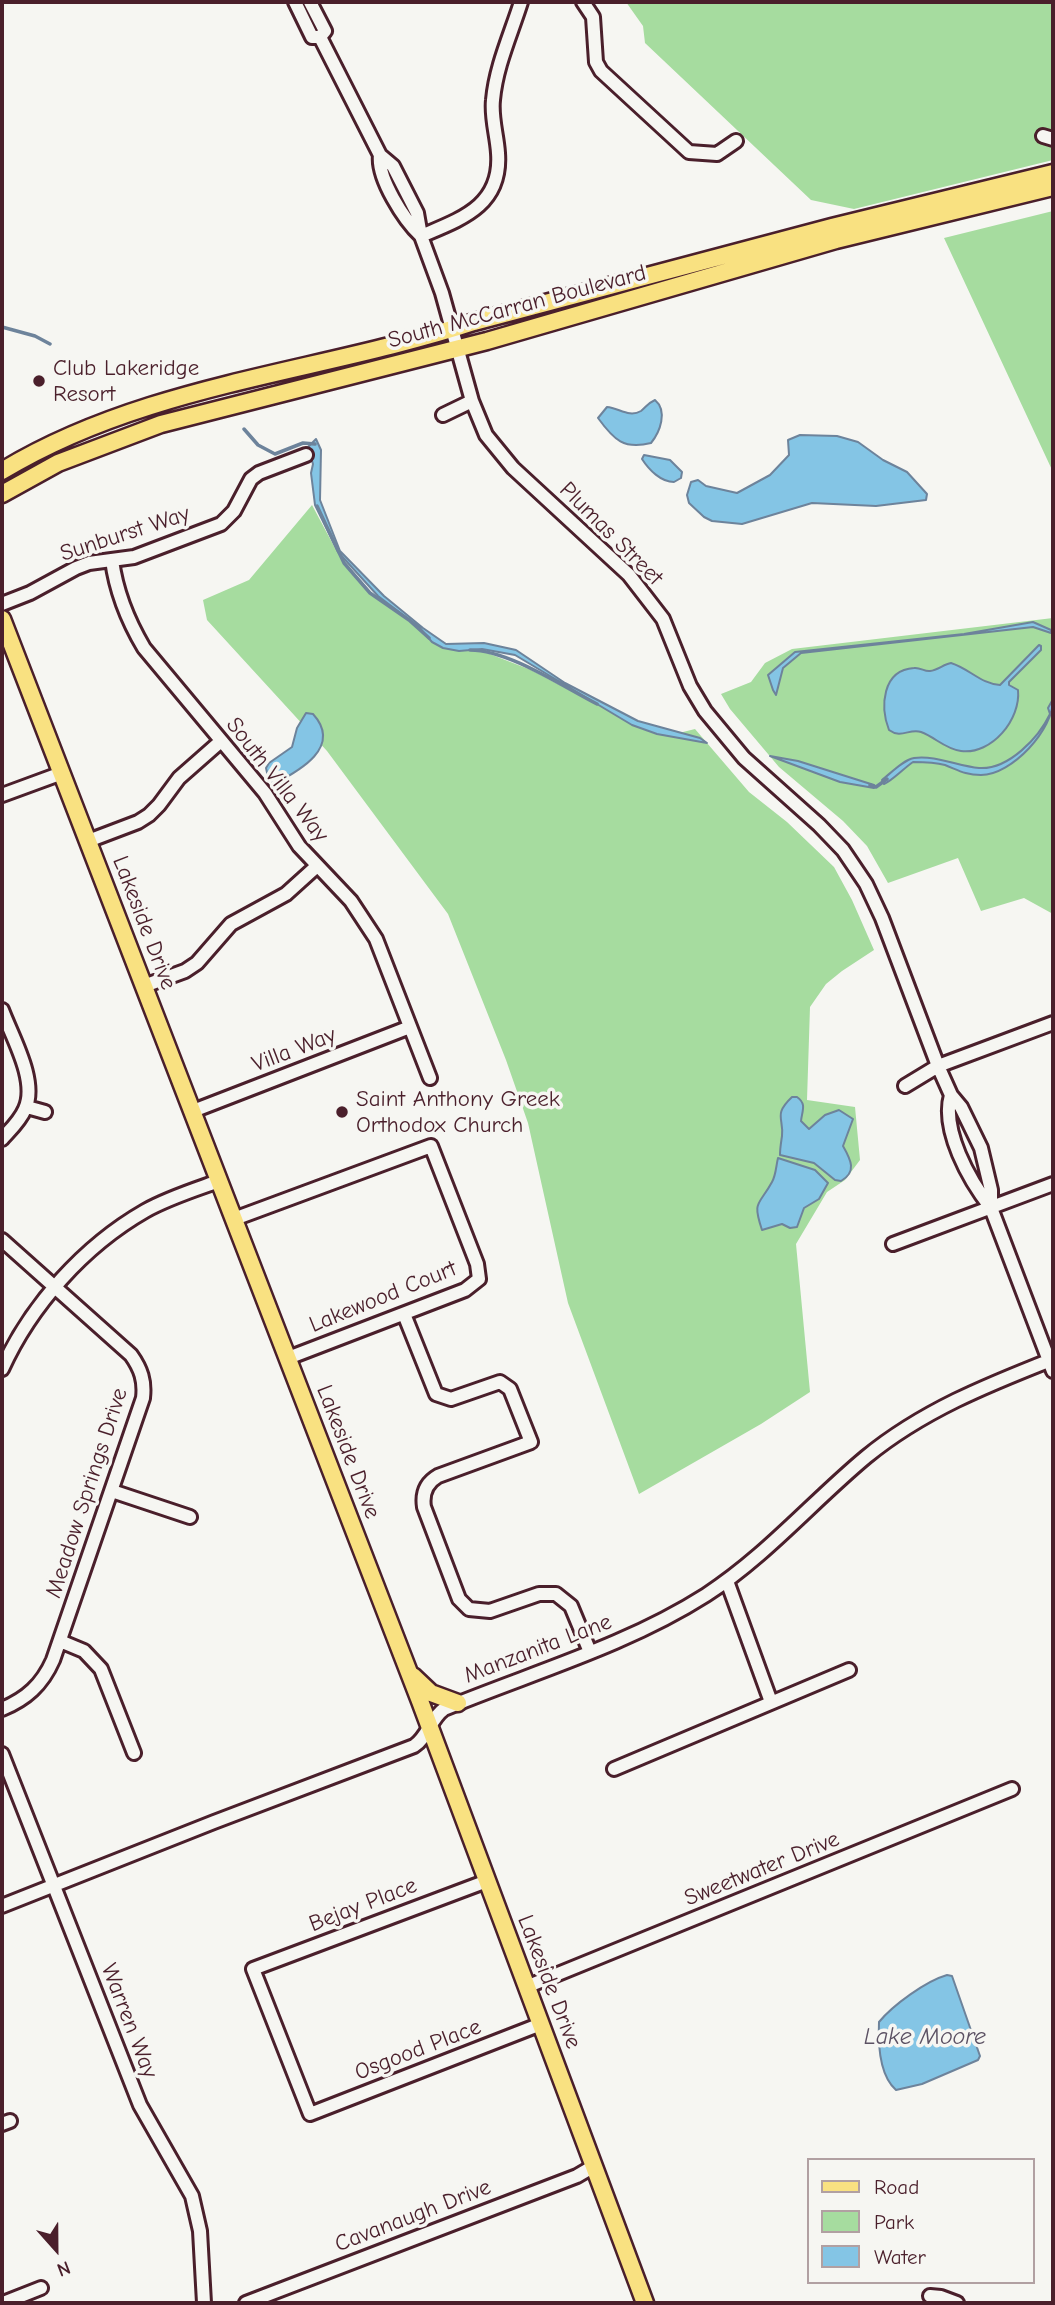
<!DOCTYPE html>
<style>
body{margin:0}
#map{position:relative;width:1055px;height:2305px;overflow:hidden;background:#f6f6f2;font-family:"Comic Neue",sans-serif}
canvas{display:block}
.frame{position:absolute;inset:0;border:4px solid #4a1f2b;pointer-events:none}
.legend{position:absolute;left:807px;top:2158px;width:228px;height:126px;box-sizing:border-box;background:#f6f6f2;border:2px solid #b1a0a2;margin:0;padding:9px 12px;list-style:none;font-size:21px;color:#4a1f2b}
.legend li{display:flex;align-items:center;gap:14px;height:35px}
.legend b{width:35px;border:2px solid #b1a0a2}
.north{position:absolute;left:21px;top:2214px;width:70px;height:70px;-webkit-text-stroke:5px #f6f6f2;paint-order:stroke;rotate:159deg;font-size:19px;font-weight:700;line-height:28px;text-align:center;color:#4a1f2b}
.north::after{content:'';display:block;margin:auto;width:24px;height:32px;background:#4a1f2b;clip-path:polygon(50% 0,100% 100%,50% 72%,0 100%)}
</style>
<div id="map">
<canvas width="1055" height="2305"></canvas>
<div class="frame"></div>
<ul class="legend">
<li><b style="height:9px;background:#f9e181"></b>Road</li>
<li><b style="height:19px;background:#a6dc9f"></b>Park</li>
<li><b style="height:19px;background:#84c5e5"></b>Water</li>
</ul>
<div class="north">N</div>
</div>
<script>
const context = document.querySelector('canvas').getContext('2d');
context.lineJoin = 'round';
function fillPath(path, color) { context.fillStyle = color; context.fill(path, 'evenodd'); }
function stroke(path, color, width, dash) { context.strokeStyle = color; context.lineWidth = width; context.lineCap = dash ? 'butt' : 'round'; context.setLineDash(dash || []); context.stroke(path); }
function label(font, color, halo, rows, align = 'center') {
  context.font = font + ' "Comic Neue",sans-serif'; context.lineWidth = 7; context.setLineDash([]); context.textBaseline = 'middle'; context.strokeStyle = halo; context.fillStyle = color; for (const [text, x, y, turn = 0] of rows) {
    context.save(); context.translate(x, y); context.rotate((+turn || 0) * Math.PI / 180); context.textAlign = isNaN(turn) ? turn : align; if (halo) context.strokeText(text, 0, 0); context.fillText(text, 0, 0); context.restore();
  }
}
fillPath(new Path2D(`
 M 626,2 L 1053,2 L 1053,160 L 854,209 L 811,200 L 645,43 L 643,26 Z
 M 1053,211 L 1053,472 L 944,238 Z
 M 312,505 L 335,548 L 371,595 L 416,626 L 458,650 L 482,651 L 531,670 L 642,728 L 671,735 L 695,729 L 749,792 L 787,822 L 834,867 L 852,900 L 874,950 L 842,971 L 826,984 L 810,1007 L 807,1100 L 855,1107 L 860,1160 L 845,1180 L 827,1192 L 796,1244 L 810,1392 L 761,1424 L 639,1494 L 568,1303 L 528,1123 L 506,1060 L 448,914 L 327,751 L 207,620 L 203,600 L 249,580 Z
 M 1053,618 L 1053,914 L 1024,898 L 981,911 L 958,858 L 888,883 L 867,846 L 843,821 L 779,767 L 730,709 L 721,694 L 751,682 L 765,663 L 792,649 Z`), '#a6dc9f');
const water = new Path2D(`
 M 655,400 C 668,411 660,432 651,443 C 624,450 614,440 598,418 L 607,407 C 619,408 629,418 641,411 C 646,407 648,403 655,400 Z
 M 800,435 L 837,436 L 858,442 L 883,460 L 907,472 L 927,494 L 926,500 L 876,506 L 812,503 L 742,524 L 712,521 L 704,517 L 689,503 L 687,495 L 691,482 L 698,480 L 706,486 L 737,493 L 770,475 L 789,455 L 788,440 Z
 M 316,439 L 321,450 L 320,500 L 340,551 L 384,596 L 423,628 L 446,644 L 484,643 L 516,650 L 565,683 L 638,721 L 700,738 L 707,743 L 657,734 L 632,725 L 515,655 L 482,649 L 459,651 L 443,648 L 432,642 L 419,627 L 378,596 L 338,552 L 315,505 L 311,473 L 313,464 L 308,447 Z
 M 644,455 L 670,460 L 682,472 L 681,478 L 674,482 C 661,482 649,470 642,459 Z
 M 1033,622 L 1051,630 L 1051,633 L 1033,627 L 801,653 L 783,668 L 776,695 L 773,690 L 768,675 L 795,652 L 964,634 Z
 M 1039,645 L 1041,646 L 1041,650 L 1009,682 L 1009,685 L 1018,690 C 1021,719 992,755 961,751 C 945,749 935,737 921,732 C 910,728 901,739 889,730 C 880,707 882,670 914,668 C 920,667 925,672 930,671 C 938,670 944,664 951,663 C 970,669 981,684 1000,685 Z
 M 1053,699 C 1054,729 1012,775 981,775 C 965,775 958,770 945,765 C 934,762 924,762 913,762 C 904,768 892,781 884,784 L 882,780 C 891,773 903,760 914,758 C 935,755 958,766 979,768 C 1009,770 1039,737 1050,714 L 1048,708 Z
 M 306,713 L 313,714 C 343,747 299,771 274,784 L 268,777 L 266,768 L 269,763 L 292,747 L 297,728 Z
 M 770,756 L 798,761 L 874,785 L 874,788 L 840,782 Z
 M 792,1097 L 797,1097 C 807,1104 802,1111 801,1121 L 809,1129 L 825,1115 L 839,1110 L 853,1119 L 843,1146 C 851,1160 857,1172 841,1181 L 835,1180 L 814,1163 L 780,1155 C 780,1148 781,1143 782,1136 C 784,1118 773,1115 792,1097 Z
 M 778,1158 L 815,1170 L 828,1183 L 819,1199 L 804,1208 L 797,1227 L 790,1228 L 782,1224 L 762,1230 C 752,1200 759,1206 772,1182 C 776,1175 776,1166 778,1158 Z
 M 947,1975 L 952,1976 L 980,2056 L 978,2060 L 922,2084 L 896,2090 C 879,2075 878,2044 879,2022 C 893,2005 926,1981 947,1975 Z`);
fillPath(water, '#84c5e5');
stroke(water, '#6d839b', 2);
stroke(new Path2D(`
 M 2,327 L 35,336 L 50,344
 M 244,429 L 258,445 L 275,454 L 303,443 L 315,444
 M 317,506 L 344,563 L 370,593 L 409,620 L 429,638
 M 470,650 C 508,650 562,686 597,704
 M 870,785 L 876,787 L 887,779`), '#6d839b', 3.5);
const minor = new Path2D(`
 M 295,2 L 312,37 L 320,37 L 380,155 L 393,166 L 417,213 L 421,236 L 442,293 L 472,401 L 486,435 L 513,468 L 629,575 L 663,619 L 690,686 L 705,711 L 744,758 L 819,825 L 843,850 L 866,884 L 882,918 L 938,1066 L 951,1095 L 961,1107 L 981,1148 L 991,1190 L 991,1208
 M 310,2 L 325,31 L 320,37
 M 583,2 L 593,17 L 596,62 L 601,71 L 689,152 L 717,154 L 736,141
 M 1043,136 L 1053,139
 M 380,155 C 377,178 404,220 421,236
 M 421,236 C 461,219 502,206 498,153 C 497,135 491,118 493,100 C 496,66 511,34 521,2
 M 443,415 L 472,401
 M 112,560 C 116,591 128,621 144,648 L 265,793 L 299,846 L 351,901 L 376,939 L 430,1078
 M 2,604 L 30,593 L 76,568 L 89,563 L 134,557 L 221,524 L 234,511 L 251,479 L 259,473 L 306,455
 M 2,795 L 62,773
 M 88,841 L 138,822 L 149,815 L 159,805 L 179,778 L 221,741
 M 144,986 L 185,971 L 197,963 L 231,924 L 286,894 L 317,866
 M 2,1010 C 12,1037 38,1081 25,1109 C 20,1121 10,1130 2,1139
 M 905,1086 L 938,1066 L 1053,1023
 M 951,1095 C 941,1130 969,1180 991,1208 L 1053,1371
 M 27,1107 L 45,1112
 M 193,1111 L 410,1027
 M 234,1219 L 431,1146 L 477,1264 L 479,1279 L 465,1290 L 288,1358
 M 2,1240 L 131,1355 C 141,1369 145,1381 143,1398 L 53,1660 C 42,1685 26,1699 2,1709
 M 893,1244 L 1053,1184
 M 404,1314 L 436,1394 L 451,1399 L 500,1382 L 510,1389 L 531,1442 L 438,1476 C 426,1483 422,1494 424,1507 L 459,1599 L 469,1609 L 490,1611 L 539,1594 L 556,1594 L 571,1606 L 590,1652
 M 2,1369 C 31,1305 84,1246 145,1211 C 168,1198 194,1190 219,1181
 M 112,1491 L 190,1517
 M 727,1581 L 771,1702
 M 60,1641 L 84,1651 L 101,1669 L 134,1753
 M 2,1754 L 140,2105 L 192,2196 L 200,2231 L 204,2303
 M 614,1769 L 849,1670
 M 487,1881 L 253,1969 L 310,2114 L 541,2024
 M 2,1906 L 214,1822 L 414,1746 C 428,1737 430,1719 444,1709 C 531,1673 626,1646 706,1595 C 766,1556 812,1502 866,1457 C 922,1411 987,1385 1053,1359
 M 526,1987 L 1012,1789
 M 2,2124 L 10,2121
 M 930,2296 L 941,2297 L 957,2303
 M 3,2303 L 41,2288
 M 246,2303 L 577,2176 L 594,2166`);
const major = new Path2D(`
 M 2,471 C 145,384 318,373 474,322 L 832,227 L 1053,173
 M 2,494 L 58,463 L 161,424 L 487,341 L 836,240 L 1053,187
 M 2,619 L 420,1701 L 645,2303
 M 413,1676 L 431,1693 L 458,1703`);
stroke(minor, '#4a1f2b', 18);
stroke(major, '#4a1f2b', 21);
stroke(minor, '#f6f6f2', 12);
stroke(major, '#f9e181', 16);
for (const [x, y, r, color] of [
 [39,381,7,"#4a1f2b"],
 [342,1112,7,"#4a1f2b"]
]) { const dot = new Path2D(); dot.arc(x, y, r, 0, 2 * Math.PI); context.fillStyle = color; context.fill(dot); stroke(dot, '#f6f6f2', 2.5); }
label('23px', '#4a1f2b', '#f6f6f2', [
 ["South McCarran Boulevard",517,307,-15],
 ["Sunburst Way",125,534,-18],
 ["Plumas Street",611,534,45],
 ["South Villa Way",277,780,52],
 ["Lakeside Drive",144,923,69],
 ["Villa Way",294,1050,-21],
 ["Lakewood Court",383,1297,-22],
 ["Lakeside Drive",348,1452,69],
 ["Meadow Springs Drive",87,1493,-72],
 ["Manzanita Lane",538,1649,-21],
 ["Sweetwater Drive",762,1869,-22],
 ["Bejay Place",363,1905,-21],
 ["Lakeside Drive",549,1982,69],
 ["Warren Way",129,2021,69],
 ["Osgood Place",418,2050,-21],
 ["Cavanaugh Drive",413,2216,-21]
]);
label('23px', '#4a1f2b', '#f6f6f2', [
 ["Club Lakeridge",53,368],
 ["Resort",53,394],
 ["Saint Anthony Greek",356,1099],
 ["Orthodox Church",356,1125]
], 'left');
label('italic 24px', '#5b5163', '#f6f6f2', [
 ["Lake Moore",925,2037]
]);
</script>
